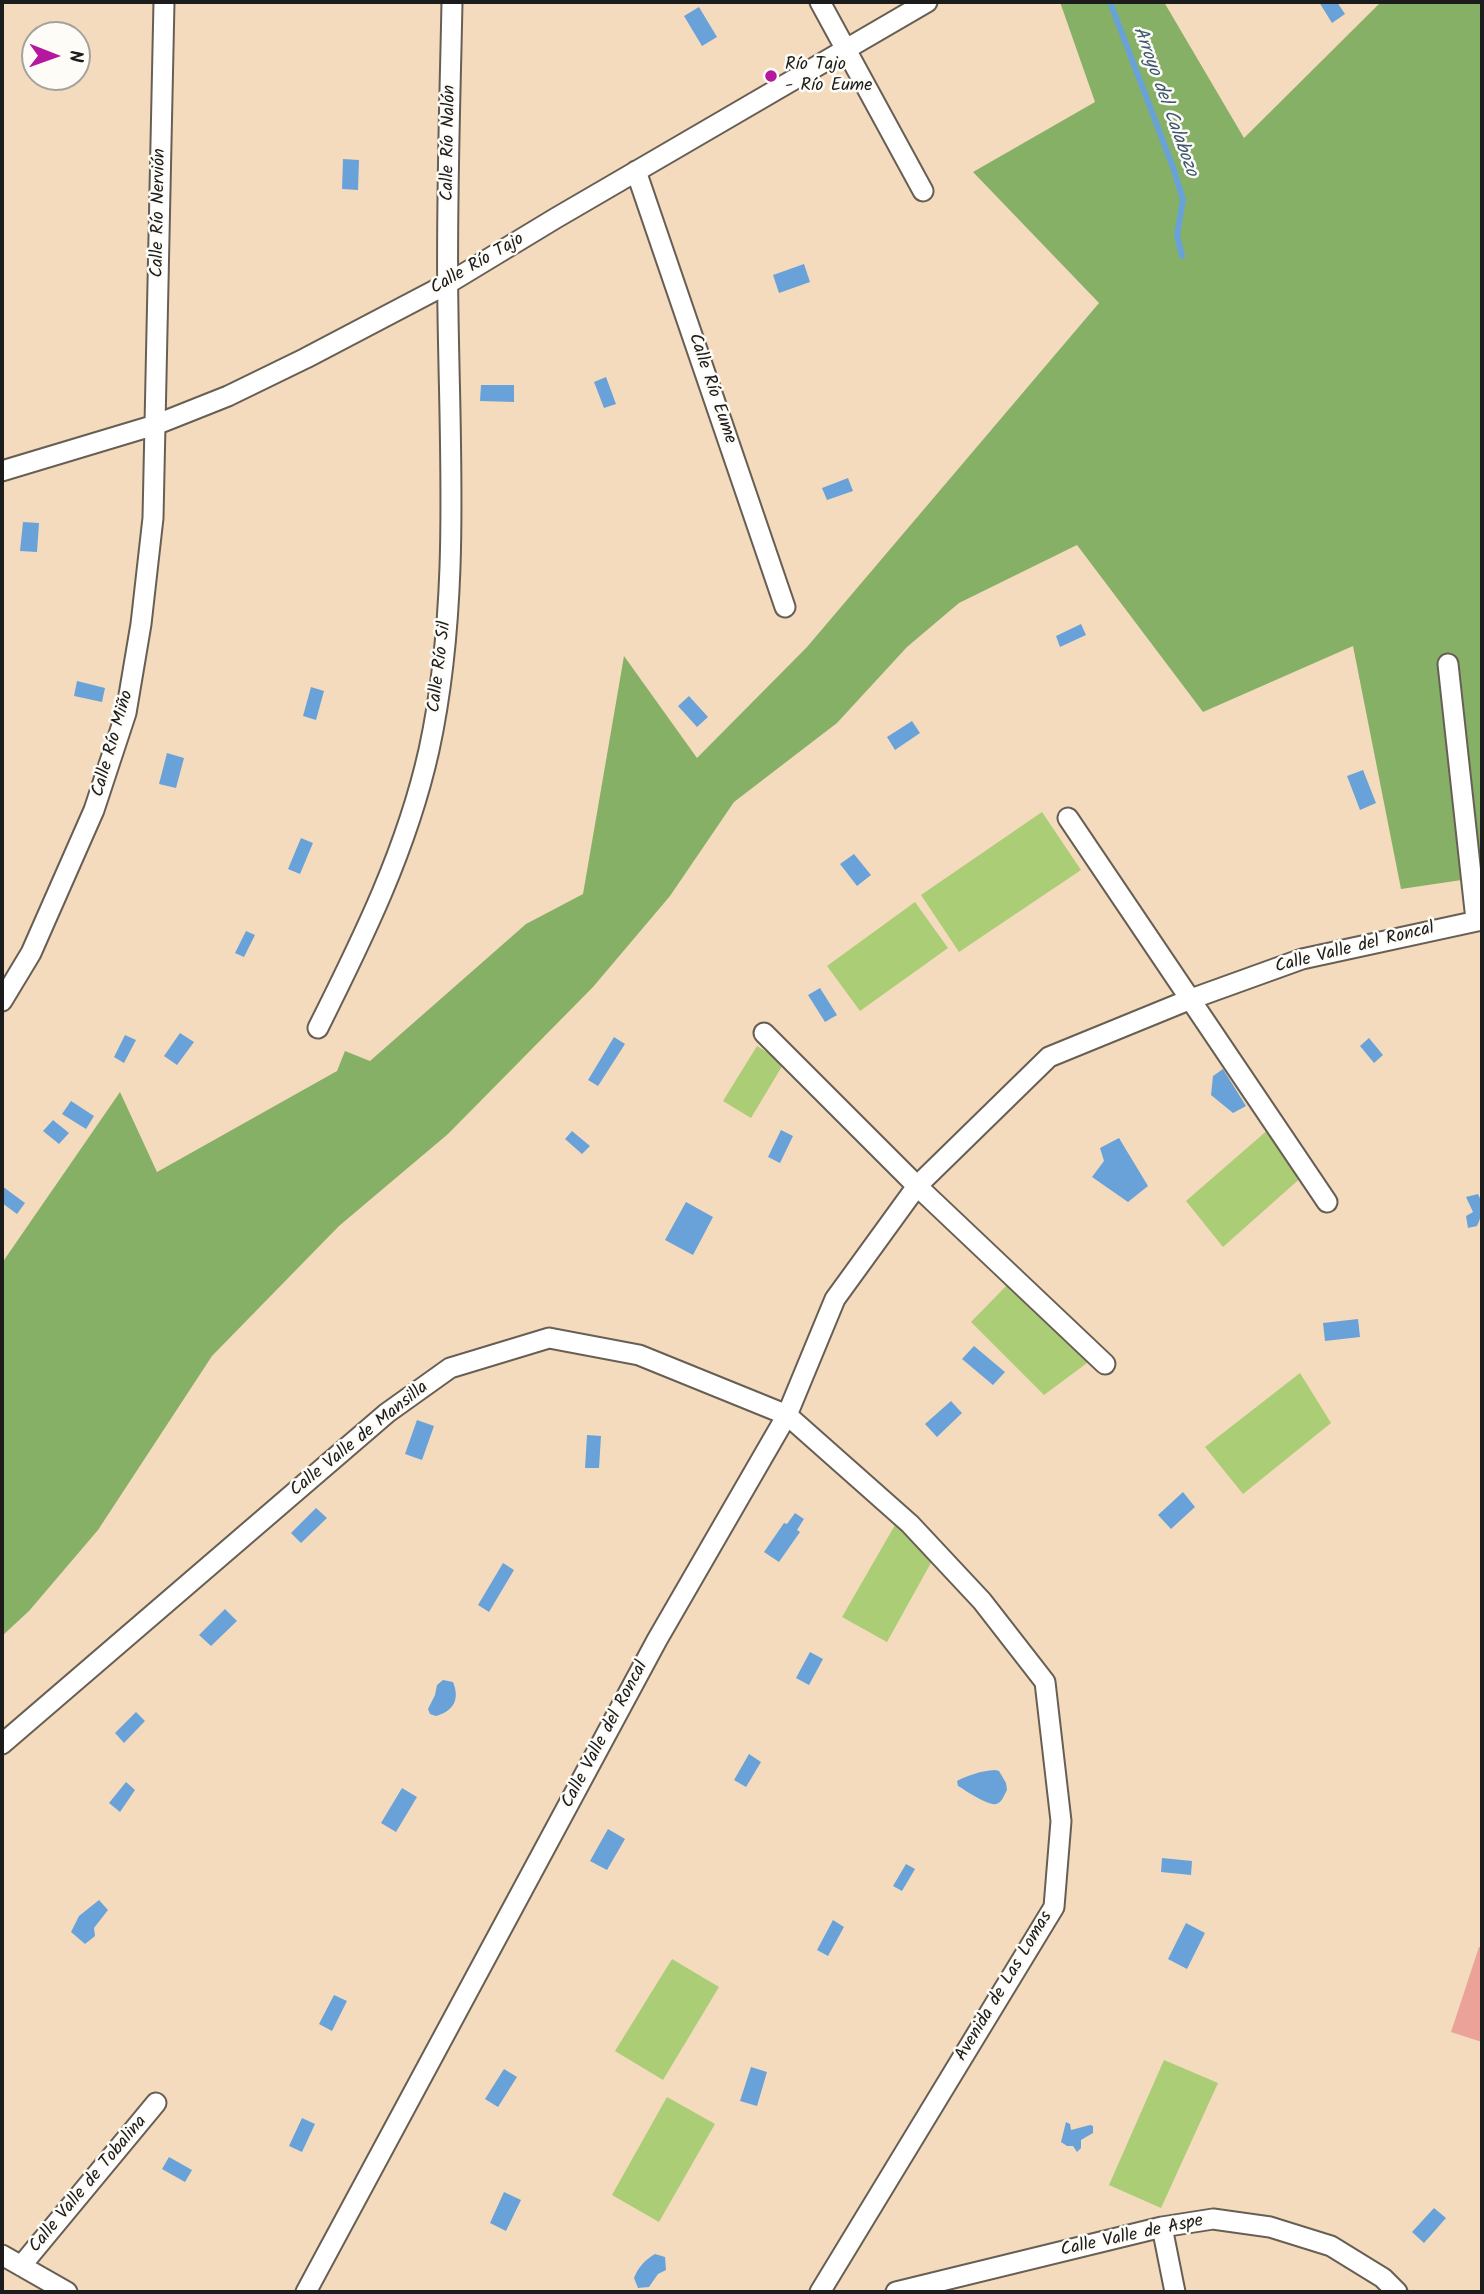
<!DOCTYPE html>
<meta charset="utf-8">
<style>
body{margin:0}
#map{position:relative;width:1484px;height:2294px;overflow:hidden;background:#f4dbbd;font-family:Kalam,sans-serif}
canvas{display:block}
.frame{position:absolute;inset:0;border:4px solid #1c1c1c;pointer-events:none}
.north{position:absolute;left:21px;top:21px;width:70px;height:70px;box-sizing:border-box;background:#fdfcf7;border:2px solid #a3a29f;border-radius:50%;rotate:91deg;font-size:19px;font-weight:700;line-height:28px;text-align:center;color:#1c1c1c}
.north::after{content:'';display:block;margin:auto;width:24px;height:32px;background:#b5179e;clip-path:polygon(50% 0,100% 100%,50% 72%,0 100%)}
</style>
<div id="map">
<canvas width="1484" height="2294"></canvas>
<div class="frame"></div>
<div class="north">N</div>
</div>
<script>
const context = document.querySelector('canvas').getContext('2d');
context.lineJoin = 'round';
function fillPath(path, color) { context.fillStyle = color; context.fill(path, 'evenodd'); }
function stroke(path, color, width, dash) { context.strokeStyle = color; context.lineWidth = width; context.lineCap = dash ? 'butt' : 'round'; context.setLineDash(dash || []); context.stroke(path); }
function label(font, color, halo, rows, align = 'center') {
  context.font = font + ' Kalam,sans-serif'; context.lineWidth = 5; context.setLineDash([]); context.textBaseline = 'middle'; context.strokeStyle = halo; context.fillStyle = color; for (const [text, x, y, turn = 0] of rows) {
    context.save(); context.translate(x, y); context.rotate((+turn || 0) * Math.PI / 180); context.textAlign = isNaN(turn) ? turn : align; if (halo) context.strokeText(text, 0, 0); context.fillText(text, 0, 0); context.restore();
  }
}
fillPath(new Path2D(`
 M 1042,812 L 1081,870 L 959,952 L 921,895 Z
 M 915,902 L 948,948 L 860,1011 L 827,966 Z
 M 757,1046 L 784,1063 L 751,1118 L 723,1101 Z
 M 1270,1128 L 1304,1175 L 1223,1247 L 1186,1201 Z
 M 1011,1281 L 1091,1360 L 1044,1395 L 971,1322 Z
 M 1300,1373 L 1331,1423 L 1243,1494 L 1205,1447 Z
 M 895,1525 L 932,1561 L 887,1642 L 842,1617 Z
 M 672,1959 L 719,1987 L 663,2080 L 615,2051 Z
 M 1164,2060 L 1218,2083 L 1161,2208 L 1109,2185 Z
 M 667,2097 L 715,2124 L 659,2222 L 612,2195 Z`), '#aacd76');
fillPath(new Path2D(`
 M 1060,2 L 1164,2 L 1244,138 L 1381,2 L 1482,2 L 1482,661 L 1480,661 L 1482,877 L 1401,889 L 1353,646 L 1203,712 L 1077,545 L 959,603 L 907,647 L 837,723 L 734,802 L 670,896 L 593,987 L 448,1134 L 339,1226 L 212,1356 L 98,1530 L 29,1611 L 2,1636 L 2,1263 L 120,1092 L 157,1172 L 337,1071 L 345,1051 L 370,1061 L 526,924 L 583,894 L 624,656 L 697,758 L 807,647 L 1099,303 L 973,172 L 1095,102 Z`), '#87b067');
fillPath(new Path2D(`
 M 1319,2 L 1337,2 L 1345,14 L 1332,23 Z
 M 699,7 L 717,37 L 702,46 L 684,16 Z
 M 343,159 L 359,160 L 358,190 L 342,189 Z
 M 804,264 L 810,282 L 779,293 L 773,275 Z
 M 606,377 L 616,404 L 604,408 L 594,382 Z
 M 481,385 L 514,385 L 514,402 L 480,401 Z
 M 848,478 L 853,491 L 827,500 L 822,488 Z
 M 23,522 L 39,523 L 37,552 L 20,551 Z
 M 1081,624 L 1086,635 L 1060,647 L 1056,636 Z
 M 77,681 L 105,688 L 102,702 L 74,696 Z
 M 311,687 L 324,691 L 316,720 L 303,716 Z
 M 689,696 L 708,717 L 697,727 L 678,706 Z
 M 912,721 L 920,733 L 895,750 L 887,737 Z
 M 167,753 L 184,758 L 176,788 L 159,784 Z
 M 1363,770 L 1376,803 L 1360,810 L 1347,776 Z
 M 301,838 L 313,843 L 300,874 L 288,869 Z
 M 854,854 L 871,875 L 857,886 L 840,864 Z
 M 246,931 L 255,935 L 244,957 L 235,953 Z
 M 820,988 L 837,1015 L 825,1022 L 808,995 Z
 M 180,1033 L 194,1042 L 177,1065 L 164,1056 Z
 M 125,1035 L 136,1040 L 124,1063 L 114,1057 Z
 M 614,1037 L 625,1044 L 598,1086 L 588,1080 Z
 M 1369,1038 L 1383,1055 L 1374,1063 L 1360,1046 Z
 M 1223,1069 L 1246,1106 L 1233,1113 L 1211,1095 L 1213,1076 Z
 M 71,1101 L 94,1116 L 86,1129 L 62,1114 Z
 M 53,1120 L 69,1133 L 59,1144 L 43,1131 Z
 M 781,1130 L 793,1136 L 780,1163 L 768,1157 Z
 M 572,1131 L 590,1146 L 582,1154 L 565,1139 Z
 M 1119,1138 L 1148,1186 L 1128,1202 L 1092,1177 L 1104,1161 L 1100,1148 Z
 M 2,1186 L 25,1203 L 17,1214 L 2,1203 Z
 M 1478,1194 C 1484,1205 1482,1216 1477,1226 L 1468,1228 L 1466,1216 L 1473,1212 L 1466,1197 Z
 M 686,1202 L 713,1217 L 693,1255 L 665,1240 Z
 M 1358,1319 L 1360,1337 L 1325,1341 L 1323,1323 Z
 M 974,1346 L 1005,1372 L 993,1385 L 962,1359 Z
 M 951,1401 L 962,1413 L 937,1437 L 925,1424 Z
 M 417,1420 L 434,1426 L 422,1460 L 405,1454 Z
 M 587,1435 L 601,1436 L 599,1468 L 585,1468 Z
 M 1183,1492 L 1195,1507 L 1171,1529 L 1158,1515 Z
 M 316,1508 L 327,1518 L 301,1543 L 291,1533 Z
 M 795,1513 L 804,1519 L 797,1530 L 800,1532 L 779,1562 L 764,1552 L 784,1523 L 787,1524 Z
 M 503,1563 L 514,1570 L 489,1612 L 478,1605 Z
 M 225,1609 L 237,1621 L 211,1646 L 199,1635 Z
 M 810,1652 L 823,1659 L 809,1685 L 796,1678 Z
 M 443,1680 L 453,1682 C 460,1699 454,1711 436,1716 L 430,1714 L 428,1709 L 435,1695 L 437,1685 Z
 M 136,1712 L 145,1721 L 124,1743 L 115,1733 Z
 M 749,1754 L 761,1762 L 746,1787 L 734,1780 Z
 M 995,1770 L 999,1771 L 1006,1783 L 1007,1790 C 1004,1795 1002,1803 996,1804 C 988,1806 965,1790 958,1786 L 957,1781 C 968,1775 981,1771 995,1770 Z
 M 126,1782 L 135,1790 L 120,1812 L 109,1803 Z
 M 402,1788 L 417,1797 L 396,1832 L 381,1823 Z
 M 608,1829 L 625,1839 L 607,1870 L 590,1861 Z
 M 1162,1858 L 1192,1861 L 1191,1875 L 1161,1872 Z
 M 906,1864 L 915,1869 L 902,1891 L 893,1886 Z
 M 99,1900 L 108,1910 L 94,1928 L 95,1936 L 85,1944 L 71,1932 L 79,1916 Z
 M 833,1920 L 844,1927 L 828,1956 L 817,1950 Z
 M 1186,1923 L 1205,1933 L 1187,1969 L 1168,1959 Z
 M 334,1995 L 347,2001 L 332,2031 L 319,2024 Z
 M 751,2067 L 767,2072 L 757,2106 L 740,2101 Z
 M 504,2069 L 517,2077 L 498,2107 L 485,2099 Z
 M 302,2118 L 315,2124 L 302,2152 L 289,2146 Z
 M 1066,2122 L 1070,2124 L 1071,2130 L 1090,2125 L 1093,2126 L 1093,2133 L 1081,2140 L 1081,2148 L 1077,2152 L 1073,2146 L 1067,2146 L 1061,2142 Z
 M 169,2157 L 192,2170 L 185,2182 L 162,2169 Z
 M 504,2192 L 521,2200 L 506,2231 L 490,2223 Z
 M 1434,2208 L 1446,2218 L 1424,2243 L 1412,2232 Z
 M 655,2254 L 665,2257 L 666,2270 L 658,2274 L 649,2287 L 638,2288 L 634,2278 C 638,2267 645,2260 655,2254 Z`), '#69a2d8');
stroke(new Path2D(`
 M 1110,2 L 1174,170 L 1183,200 L 1177,235 L 1182,256`), '#69a2d8', 6);
fillPath(new Path2D(`
 M 1479,1947 L 1482,1947 L 1482,2042 L 1451,2032 Z`), '#eaa299');
const street = new Path2D(`
 M 820,2 L 923,191
 M 636,171 L 785,607
 M 2,471 L 155,425 L 228,396 L 306,358 L 447,284 L 556,218 L 927,2
 M 1448,664 L 1476,920
 M 1068,818 L 1327,1202
 M 2,1001 L 31,953 L 94,810 L 126,713 L 141,624 L 153,518 L 164,2
 M 318,1028 C 363,938 407,849 429,750 C 460,607 450,458 448,313 C 446,209 450,105 452,2
 M 764,1033 L 917,1186 L 1105,1364
 M 2,1744 L 387,1413 L 450,1368 L 549,1338 L 639,1355 L 787,1415 L 910,1524 L 982,1601 L 1045,1682 L 1061,1821 L 1054,1907 L 820,2292
 M 1162,2227 L 1175,2292
 M 2,2255 L 67,2292
 M 21,2266 L 156,2103
 M 306,2292 L 657,1640 L 787,1415 L 835,1299 L 917,1186 L 1049,1057 L 1191,999 L 1302,959 L 1482,920
 M 896,2292 L 1162,2227 L 1213,2219 L 1270,2227 L 1331,2246 L 1383,2278 L 1397,2292`);
stroke(street, '#685f54', 23);
stroke(street, '#fff', 19);
for (const [x, y, r, color] of [
 [771,76,7,"#b5179e"]
]) { const dot = new Path2D(); dot.arc(x, y, r, 0, 2 * Math.PI); context.fillStyle = color; context.fill(dot); stroke(dot, '#fdfcf7', 2.5); }
label('18px', '#1c1c1c', '#fdfcf7', [
 ["Río Tajo",785,66],
 ["- Río Eume",785,87]
], 'left');
label('18px', '#1c1c1c', '#fdfcf7', [
 ["Calle Río Nalón",450,143,-89],
 ["Calle Río Nervión",160,213,-89],
 ["Calle Río Tajo",478,265,-30],
 ["Calle Río Eume",711,389,71],
 ["Calle Río Sil",441,667,-83],
 ["Calle Río Miño",114,744,-74],
 ["Calle Valle del Roncal",1355,949,-14],
 ["Calle Valle de Mansilla",360,1440,-39],
 ["Calle Valle del Roncal",606,1735,-62],
 ["Avenida de Las Lomas",1005,1987,-59],
 ["Calle Valle de Tobalina",89,2185,-50],
 ["Calle Valle de Aspe",1132,2237,-12]
]);
label('italic 19px', '#3f5871', '#fdfcf7', [
 ["Arroyo del Calabozo",1164,102,70]
]);
</script>
